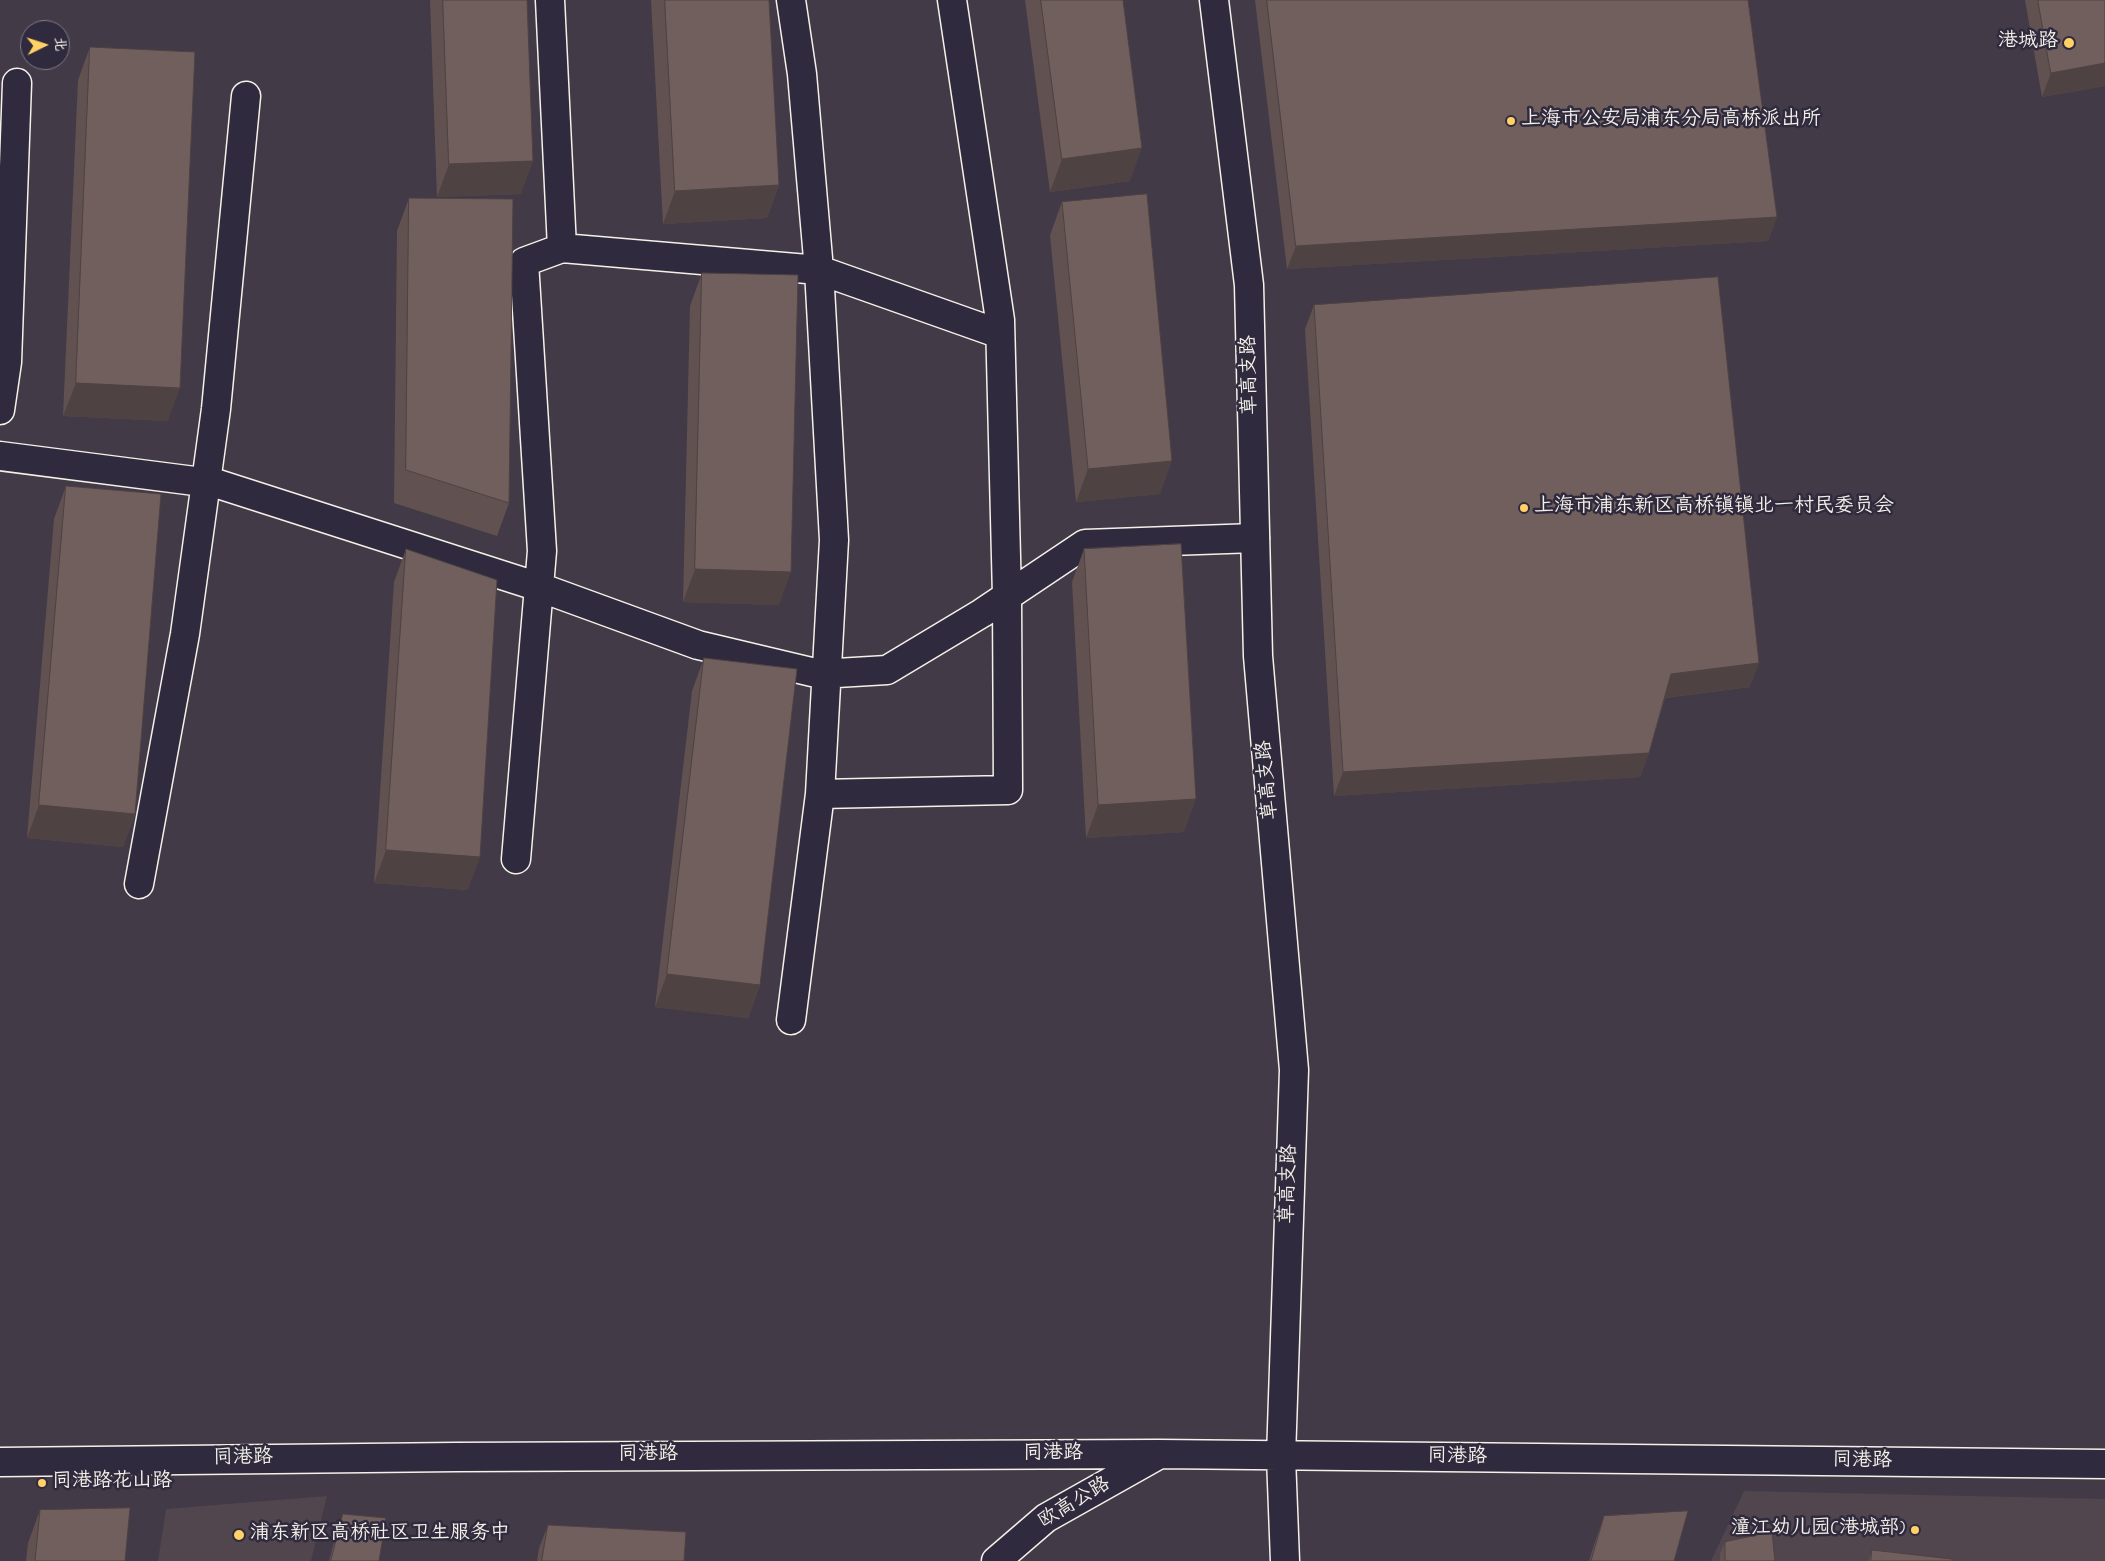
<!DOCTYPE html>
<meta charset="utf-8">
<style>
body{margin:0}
#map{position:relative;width:2105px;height:1561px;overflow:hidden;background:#433a47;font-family:"Indie Flower","LXGW WenKai TC",sans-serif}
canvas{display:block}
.north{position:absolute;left:20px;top:20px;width:50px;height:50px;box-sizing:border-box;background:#2f2a3d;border:1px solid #7e7a81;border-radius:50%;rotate:86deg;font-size:14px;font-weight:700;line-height:20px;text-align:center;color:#f4f1e8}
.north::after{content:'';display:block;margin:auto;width:18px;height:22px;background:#ffd166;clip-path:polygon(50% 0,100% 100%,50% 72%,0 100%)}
</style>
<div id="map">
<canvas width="2105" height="1561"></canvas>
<div class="north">北</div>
</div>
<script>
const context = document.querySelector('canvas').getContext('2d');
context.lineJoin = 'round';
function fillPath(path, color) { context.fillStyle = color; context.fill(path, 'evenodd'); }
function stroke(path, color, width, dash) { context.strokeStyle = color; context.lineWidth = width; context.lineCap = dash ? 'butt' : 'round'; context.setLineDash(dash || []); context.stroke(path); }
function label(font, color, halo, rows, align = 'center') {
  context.font = font + ' "Indie Flower","LXGW WenKai TC",sans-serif'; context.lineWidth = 5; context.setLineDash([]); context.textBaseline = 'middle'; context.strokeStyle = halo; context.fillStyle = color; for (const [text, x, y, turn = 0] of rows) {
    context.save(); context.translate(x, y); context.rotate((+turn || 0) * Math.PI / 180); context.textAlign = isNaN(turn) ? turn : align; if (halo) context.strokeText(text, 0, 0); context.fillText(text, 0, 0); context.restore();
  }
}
fillPath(new Path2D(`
 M 1744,1491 L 2105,1499 L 2105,1561 L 1711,1561 Z
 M 327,1496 L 311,1561 L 158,1561 L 166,1509 Z`), '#51454e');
const street = new Path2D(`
 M 791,0 L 802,74 L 819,270 L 834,540 L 820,794
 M 562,248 L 819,270 L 1000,334
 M 0,410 L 7,362 L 17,83
 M 0,456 L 218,484 L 539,587 L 698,645 L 820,674 L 887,670 L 982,613 L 1085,544 L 1255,538
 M 516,859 L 542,551 L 524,262 L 562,248 L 550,0
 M 139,884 L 185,634 L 206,482 L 216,409 L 246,96
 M 791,1020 L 820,794 L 1008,790 L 1007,596 L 1000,320 L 952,0`);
const secondary = new Path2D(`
 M 1214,0 L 1249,285 L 1258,656 L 1294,1070 L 1281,1457 L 1285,1561
 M 0,1462 L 456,1457 L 1159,1454 L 2105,1464
 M 996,1561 L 1046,1518 L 1158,1455`);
stroke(street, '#f4f1e8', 31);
stroke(secondary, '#f4f1e8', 31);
stroke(street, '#2f2a3d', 28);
stroke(secondary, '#2f2a3d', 28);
fillPath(new Path2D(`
 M 430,0 L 527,0 L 521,194 L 437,197 Z
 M 651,0 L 769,0 L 779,185 L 767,218 L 663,224 Z
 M 1025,0 L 1123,0 L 1130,181 L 1050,192 Z
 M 1255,0 L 1748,0 L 1777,217 L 1768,241 L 1287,269 Z
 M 2025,0 L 2105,0 L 2105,86 L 2042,97 Z
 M 90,47 L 168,421 L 63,416 L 78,80 Z
 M 409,198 L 509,503 L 497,536 L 394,503 L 397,231 Z
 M 1062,202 L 1160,494 L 1076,502 L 1050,235 Z
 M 702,273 L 779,605 L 683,602 L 690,306 Z
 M 1314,305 L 1750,687 L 1665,698 L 1649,753 L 1640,777 L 1334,796 L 1305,329 Z
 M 66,486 L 135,814 L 123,847 L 27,838 L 54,519 Z
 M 406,549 L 468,890 L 374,883 L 394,582 Z
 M 1084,549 L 1184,832 L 1086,838 L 1072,582 Z
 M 704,658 L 760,985 L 748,1018 L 655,1007 L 692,691 Z
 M 40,1510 L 125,1561 L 26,1561 L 28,1543 Z
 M 343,1514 L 379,1561 L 329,1561 L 335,1538 Z
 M 1604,1516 L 1674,1561 L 1589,1561 L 1596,1539 Z
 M 548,1525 L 684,1561 L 537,1561 L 539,1548 Z
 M 1725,1542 L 1775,1561 L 1720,1561 L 1720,1554 Z
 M 1872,1550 L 1952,1561 L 1868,1561 Z`), '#615251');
fillPath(new Path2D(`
 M 2105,63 L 2105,86 L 2042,97 L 2051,73 Z
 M 1142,148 L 1130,181 L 1050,192 L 1062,159 Z
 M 533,161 L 521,194 L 437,197 L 449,164 Z
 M 779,185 L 767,218 L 663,224 L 675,191 Z
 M 1777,217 L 1768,241 L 1287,269 L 1296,246 Z
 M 76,383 L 180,388 L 168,421 L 63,416 Z
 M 1172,461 L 1160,494 L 1076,502 L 1088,469 Z
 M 695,569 L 791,572 L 779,605 L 683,602 Z
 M 1759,663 L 1750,687 L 1663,698 L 1671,674 Z
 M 1649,753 L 1640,777 L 1334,796 L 1343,772 Z
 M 1196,799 L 1184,832 L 1086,838 L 1098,805 Z
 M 39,805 L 135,814 L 123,847 L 27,838 Z
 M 386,850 L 480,857 L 468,890 L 374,883 Z
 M 667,974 L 760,985 L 748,1018 L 655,1007 Z`), '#4f4242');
const building = new Path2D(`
 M 443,0 L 527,0 L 533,161 L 449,164 Z
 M 665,0 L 769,0 L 779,185 L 675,191 Z
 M 1041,0 L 1123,0 L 1142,148 L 1062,159 Z
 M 1267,0 L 1748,0 L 1777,217 L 1296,246 Z
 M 2038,0 L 2105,0 L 2105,63 L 2051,73 Z
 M 90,47 L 195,52 L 180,388 L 76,383 Z
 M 1147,194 L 1172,461 L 1088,469 L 1062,202 Z
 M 409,198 L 513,199 L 509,503 L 406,470 Z
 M 702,273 L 798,275 L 791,572 L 695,569 Z
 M 1718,277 L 1759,663 L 1671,674 L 1649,753 L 1343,772 L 1314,305 Z
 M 66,486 L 161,494 L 135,814 L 39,805 Z
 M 1181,544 L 1196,799 L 1098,805 L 1084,549 Z
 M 406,549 L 497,580 L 480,857 L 386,850 Z
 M 704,658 L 797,669 L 760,985 L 667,974 Z
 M 130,1508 L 125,1561 L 35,1561 L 40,1510 Z
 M 1688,1511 L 1674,1561 L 1591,1561 L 1604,1516 Z
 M 343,1514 L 386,1518 L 379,1561 L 331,1561 Z
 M 548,1525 L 686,1532 L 684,1561 L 542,1561 Z
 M 1772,1532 L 1775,1561 L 1725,1561 L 1725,1542 Z
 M 1872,1550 L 1952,1559 L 1952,1561 L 1871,1561 Z`);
fillPath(building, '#715f5e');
stroke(building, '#4f4242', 1);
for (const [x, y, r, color] of [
 [2069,43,6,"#ffd166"],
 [1511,121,5,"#ffd166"],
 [1524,508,5,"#ffd166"],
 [42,1483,5,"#ffd166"],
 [1915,1530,5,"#ffd166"],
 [239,1535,6,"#ffd166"]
]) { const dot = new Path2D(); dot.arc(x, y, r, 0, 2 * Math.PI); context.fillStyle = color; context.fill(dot); stroke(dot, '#2f2a3d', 2); }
label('20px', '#f4f1e8', '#2f2a3d', [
 ["港城路",2058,43,"right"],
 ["上海市公安局浦东分局高桥派出所",1521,121],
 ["上海市浦东新区高桥镇镇北一村民委员会",1534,508],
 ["同港路花山路",52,1483],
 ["潼江幼儿园(港城部)",1905,1530,"right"],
 ["浦东新区高桥社区卫生服务中",250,1535]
], 'left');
label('20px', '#f4f1e8', '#2f2a3d', [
 ["草高支路",1251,375,-91],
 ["草高支路",1269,780,-95],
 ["草高支路",1290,1184,-88],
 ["同港路",1053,1455],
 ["同港路",648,1456],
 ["同港路",1457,1458,1],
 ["同港路",243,1459,-1],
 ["同港路",1862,1462,1],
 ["欧高公路",1075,1504,-31]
]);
</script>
